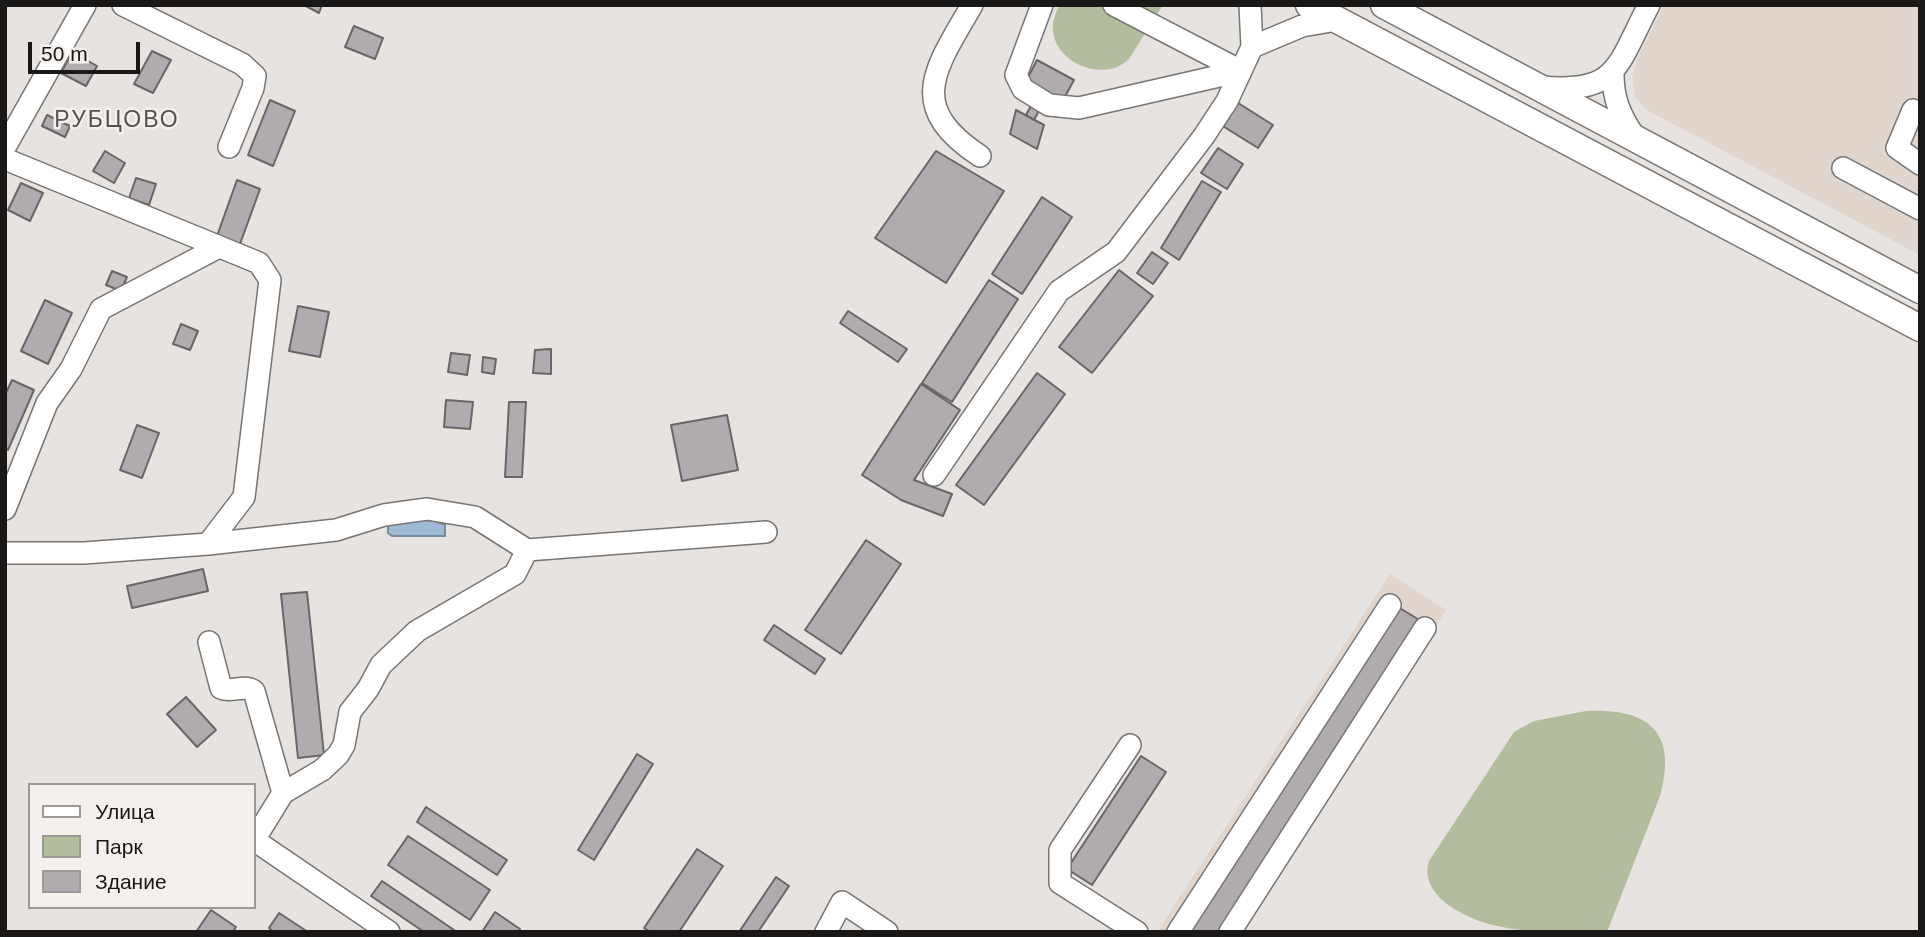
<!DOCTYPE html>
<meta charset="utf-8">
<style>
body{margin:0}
#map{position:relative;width:1925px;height:937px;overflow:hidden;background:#e7e3e0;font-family:Arial,sans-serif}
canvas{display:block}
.frame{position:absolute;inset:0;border:7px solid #191817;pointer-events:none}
.legend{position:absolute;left:28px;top:783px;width:228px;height:126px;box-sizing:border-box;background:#f4f0ed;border:2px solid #9c9a97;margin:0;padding:9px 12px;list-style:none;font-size:21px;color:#191817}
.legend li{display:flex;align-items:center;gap:14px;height:35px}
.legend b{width:35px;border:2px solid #9c9a97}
.scale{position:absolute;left:28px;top:42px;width:112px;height:32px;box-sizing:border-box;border:4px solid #191817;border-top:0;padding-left:9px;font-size:21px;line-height:24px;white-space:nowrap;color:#191817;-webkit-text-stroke:5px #f4f0ed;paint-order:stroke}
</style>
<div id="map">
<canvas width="1925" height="937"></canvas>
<div class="frame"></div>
<ul class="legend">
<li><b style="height:9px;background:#fff"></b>Улица</li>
<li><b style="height:19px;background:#b3bd9e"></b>Парк</li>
<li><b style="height:19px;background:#afabae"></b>Здание</li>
</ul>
<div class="scale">50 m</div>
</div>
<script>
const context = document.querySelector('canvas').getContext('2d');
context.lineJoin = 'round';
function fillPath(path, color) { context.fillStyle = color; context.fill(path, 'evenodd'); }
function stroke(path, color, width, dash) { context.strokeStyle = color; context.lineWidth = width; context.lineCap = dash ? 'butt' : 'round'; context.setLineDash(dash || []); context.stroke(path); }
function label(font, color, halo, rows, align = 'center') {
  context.font = font + ' Arial,sans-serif'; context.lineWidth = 5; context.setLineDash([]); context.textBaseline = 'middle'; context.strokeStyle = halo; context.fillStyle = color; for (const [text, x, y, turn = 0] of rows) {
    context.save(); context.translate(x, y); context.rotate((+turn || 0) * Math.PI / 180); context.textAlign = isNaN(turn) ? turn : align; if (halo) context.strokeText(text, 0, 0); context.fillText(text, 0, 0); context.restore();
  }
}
fillPath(new Path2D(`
 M 1664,5 L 1920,5 L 1920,255 L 1645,109 L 1635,97 L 1632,76 L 1638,57 Z
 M 1390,574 L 1446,610 L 1241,932 L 1157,932 Z`), '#e1d6ce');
fillPath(new Path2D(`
 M 1060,5 L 1163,5 L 1129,59 C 1099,89 1031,52 1060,5 Z
 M 1586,711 C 1649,708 1678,732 1660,796 L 1607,932 C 1551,932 1486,937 1442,900 C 1431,889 1424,876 1429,861 L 1514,732 L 1534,721 Z`), '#b3bd9e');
const water = new Path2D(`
 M 397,518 L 435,521 L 445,525 L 445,536 L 392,536 L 388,533 L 388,526 Z`);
fillPath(water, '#9fbad4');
stroke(water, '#77899b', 2);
const building = new Path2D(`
 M 304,5 L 322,5 L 319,13 Z
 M 354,26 L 383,38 L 375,59 L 345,47 Z
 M 152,51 L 171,60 L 153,93 L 134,84 Z
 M 72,52 L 97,66 L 86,86 L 61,73 Z
 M 1037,60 L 1074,80 L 1061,104 L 1046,97 L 1034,120 L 1026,115 L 1038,93 L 1024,85 Z
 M 270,100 L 295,111 L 273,166 L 248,155 Z
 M 1235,101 L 1273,125 L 1258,148 L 1221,125 Z
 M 1016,110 L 1044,125 L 1037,149 L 1010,134 Z
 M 47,115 L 70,126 L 65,137 L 42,126 Z
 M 1218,148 L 1243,164 L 1227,189 L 1201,173 Z
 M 105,151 L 125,163 L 114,183 L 93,171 Z
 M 936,151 L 1004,191 L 946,283 L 875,238 Z
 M 136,178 L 156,184 L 149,205 L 129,198 Z
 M 237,180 L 260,189 L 240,244 L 217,236 Z
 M 1202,181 L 1221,192 L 1179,260 L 1161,248 Z
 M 21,183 L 43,193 L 30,221 L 8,210 Z
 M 1042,197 L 1072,217 L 1022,294 L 992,274 Z
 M 1152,252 L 1168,263 L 1153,284 L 1137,273 Z
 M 1119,270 L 1153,296 L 1092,373 L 1059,347 Z
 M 112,271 L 127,277 L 121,291 L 106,285 Z
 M 989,280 L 1018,299 L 952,402 L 922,383 Z
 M 45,300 L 72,313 L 48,364 L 21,351 Z
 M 298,306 L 329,312 L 320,357 L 289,351 Z
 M 848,311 L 907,349 L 898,362 L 840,323 Z
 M 181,324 L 198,331 L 190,350 L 173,344 Z
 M 551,349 L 551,374 L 533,373 L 535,350 Z
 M 451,353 L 470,355 L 467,375 L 448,372 Z
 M 483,357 L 496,359 L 494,374 L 482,372 Z
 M 1037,373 L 1065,394 L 984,505 L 956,485 Z
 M 12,380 L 34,390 L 8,450 L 5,448 L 5,395 Z
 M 921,384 L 960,410 L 914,480 L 952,494 L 943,516 L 901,500 L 862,475 Z
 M 446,400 L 473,402 L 470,429 L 444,427 Z
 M 509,402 L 526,402 L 522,477 L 505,477 Z
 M 727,415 L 738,470 L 682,481 L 671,425 Z
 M 137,425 L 159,433 L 142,478 L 120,470 Z
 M 866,540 L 901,564 L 841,654 L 805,630 Z
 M 203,569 L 208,591 L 132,608 L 127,586 Z
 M 307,592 L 324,755 L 298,758 L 281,594 Z
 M 1398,607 L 1421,621 L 1221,932 L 1189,932 Z
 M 774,625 L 825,659 L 815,674 L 764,640 Z
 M 186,697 L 216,730 L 197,747 L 167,714 Z
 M 637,754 L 653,764 L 594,860 L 578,850 Z
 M 1141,756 L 1166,772 L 1092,885 L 1067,869 Z
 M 426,807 L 507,860 L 497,875 L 417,822 Z
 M 408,836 L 490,890 L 470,920 L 388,865 Z
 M 697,849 L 723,866 L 679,932 L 650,932 L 644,928 Z
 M 776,877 L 789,886 L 758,932 L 739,932 Z
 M 382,881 L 457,932 L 424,932 L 371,896 Z
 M 211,910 L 236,927 L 233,932 L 196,932 Z
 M 495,912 L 520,929 L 518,932 L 482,932 Z
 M 279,913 L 308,932 L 274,932 L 269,928 Z`);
fillPath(building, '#afabae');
stroke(building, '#696668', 2);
const minor = new Path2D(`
 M 123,5 L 242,64 L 255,76 L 253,88 L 229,147
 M 972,5 C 936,68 904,106 980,156
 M 1042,5 L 1016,75 L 1023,89 L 1049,105 L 1079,108 L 1241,71
 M 1114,5 L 1241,71
 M 1252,47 L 1302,26 L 1337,20
 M 1613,74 C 1613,99 1620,115 1634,136
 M 1542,87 C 1619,94 1617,65 1649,5
 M 1913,110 L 1897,148 L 1920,164
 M 5,147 L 85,5
 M 5,159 L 259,263 L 270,280 L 244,497 L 208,544
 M 1843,168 L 1920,209
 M 934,475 L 1059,291 L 1116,252 L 1204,136 L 1227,101 L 1252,47 L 1250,5
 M 5,509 L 47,403 L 71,369 L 101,309 L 219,247
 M 5,553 L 84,553 L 208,544 L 336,530 L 384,515 L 427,509 L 475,517 L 527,550 L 766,532
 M 209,642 L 221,688 C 231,693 244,684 254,691 L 283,793
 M 1130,745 L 1060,850 L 1060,883 L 1137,932
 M 389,932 L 254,840 L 283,793 L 322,770 L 338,755 L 344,745 L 350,712 L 368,689 L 381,665 L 417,631 L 515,574 L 527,550
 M 826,932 L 842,902 L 887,932
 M 1178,932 L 1390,605
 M 1230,932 L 1425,628`);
const major = new Path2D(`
 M 1309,5 L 1920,328
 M 1384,5 L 1920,290`);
stroke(minor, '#787572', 24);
stroke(major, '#787572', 29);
stroke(minor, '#fff', 21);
stroke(major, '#fff', 26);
context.letterSpacing = '2px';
label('23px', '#54514e', '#f4f0ed', [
 ["РУБЦОВО",117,121]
]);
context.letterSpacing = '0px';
</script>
